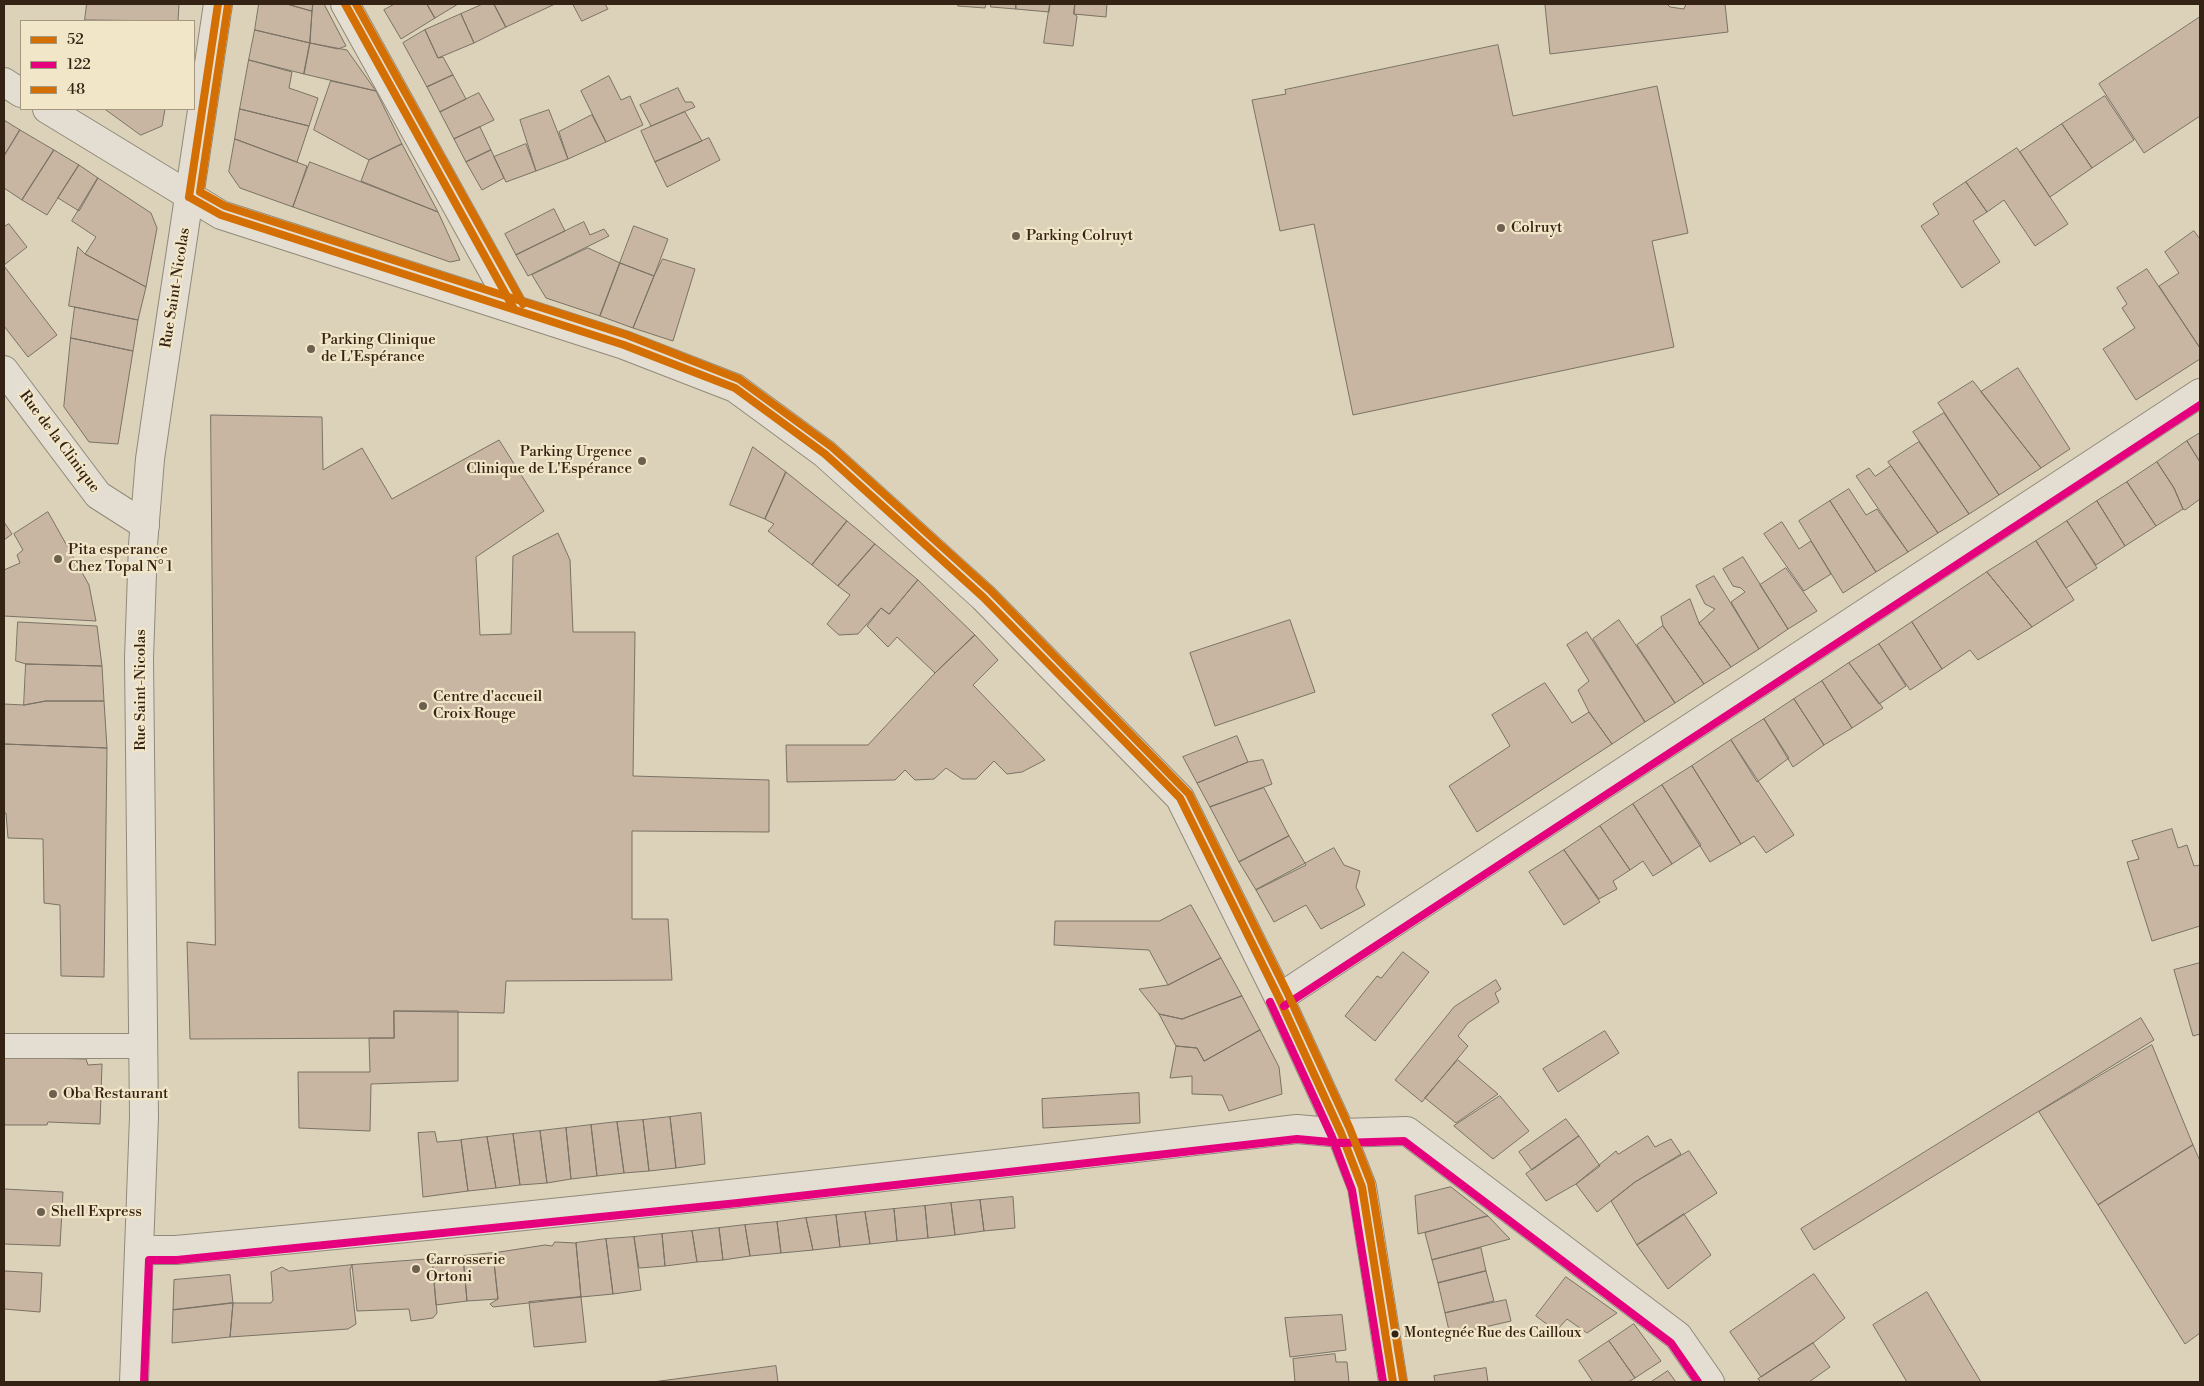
<!DOCTYPE html>
<meta charset="utf-8">
<style>
body{margin:0}
#map{position:relative;width:2204px;height:1386px;overflow:hidden;background:#dbd2b9;font-family:"Libre Bodoni",serif}
canvas{display:block}
.frame{position:absolute;inset:0;border:5px solid #342214;pointer-events:none}
.legend{position:absolute;left:20px;top:20px;width:175px;height:90px;box-sizing:border-box;background:#f1e6c8;border:1px solid #a59880;margin:0;padding:6px 9px;list-style:none;font-size:15px;color:#342214}
.legend li{display:flex;align-items:center;gap:10px;height:25px}
.legend b{width:25px;border:1px solid #a59880}
</style>
<div id="map">
<canvas width="2204" height="1386"></canvas>
<div class="frame"></div>
<ul class="legend">
<li><b style="height:6px;background:#d36f03"></b>52</li>
<li><b style="height:6px;background:#e5007d"></b>122</li>
<li><b style="height:6px;background:#d36f03"></b>48</li>
</ul>
</div>
<script>
const context = document.querySelector('canvas').getContext('2d');
context.lineJoin = 'round';
function fillPath(path, color) { context.fillStyle = color; context.fill(path, 'evenodd'); }
function stroke(path, color, width, dash) { context.strokeStyle = color; context.lineWidth = width; context.lineCap = dash ? 'butt' : 'round'; context.setLineDash(dash || []); context.stroke(path); }
function label(font, color, halo, rows, align = 'center') {
  context.font = font + ' "Libre Bodoni",serif'; context.lineWidth = 4.5; context.setLineDash([]); context.textBaseline = 'middle'; context.strokeStyle = halo; context.fillStyle = color; for (const [text, x, y, turn = 0] of rows) {
    context.save(); context.translate(x, y); context.rotate((+turn || 0) * Math.PI / 180); context.textAlign = isNaN(turn) ? turn : align; if (halo) context.strokeText(text, 0, 0); context.fillText(text, 0, 0); context.restore();
  }
}
const building = new Path2D(`
 M 87,4 L 179,4 L 178,21 L 85,20 Z
 M 259,4 L 287,4 L 312,11 L 310,43 L 255,30 Z
 M 287,4 L 313,4 L 312,11 Z
 M 313,4 L 324,4 L 346,46 L 338,49 L 310,43 Z
 M 395,4 L 427,4 L 435,18 L 401,39 L 384,10 Z
 M 427,4 L 458,4 L 435,18 Z
 M 483,4 L 494,4 L 506,27 L 474,43 L 461,14 Z
 M 494,4 L 555,4 L 506,27 Z
 M 573,4 L 605,4 L 608,9 L 582,21 Z
 M 959,4 L 986,4 L 985,8 L 958,6 Z
 M 991,4 L 1016,4 L 1016,9 L 991,7 Z
 M 1016,4 L 1050,4 L 1049,12 L 1016,9 Z
 M 1050,4 L 1075,4 L 1074,14 L 1077,16 L 1073,46 L 1044,43 Z
 M 1075,4 L 1107,4 L 1106,17 L 1074,14 Z
 M 1549,4 L 1667,4 L 1670,7 L 1684,9 L 1686,4 L 1725,4 L 1728,32 L 1550,54 L 1545,5 Z
 M 461,14 L 474,43 L 438,58 L 425,30 Z
 M 2200,17 L 2200,116 L 2144,153 L 2099,84 Z
 M 255,30 L 310,43 L 304,74 L 249,60 Z
 M 425,30 L 438,58 L 443,57 L 453,75 L 427,87 L 403,43 Z
 M 310,43 L 347,50 L 376,91 L 304,74 Z
 M 1498,45 L 1513,116 L 1657,86 L 1688,233 L 1652,241 L 1674,347 L 1353,415 L 1314,224 L 1280,231 L 1252,100 L 1286,94 L 1285,90 Z
 M 249,60 L 292,72 L 289,88 L 318,98 L 309,126 L 240,109 Z
 M 453,75 L 466,99 L 440,112 L 427,87 Z
 M 609,76 L 621,100 L 630,96 L 643,125 L 606,142 L 581,91 Z
 M 331,81 L 376,91 L 402,144 L 369,160 L 314,130 Z
 M 678,88 L 685,102 L 692,102 L 695,107 L 651,126 L 640,105 Z
 M 479,93 L 494,120 L 454,139 L 440,112 Z
 M 2105,96 L 2134,140 L 2092,168 L 2062,124 Z
 M 105,109 L 165,109 L 162,126 L 141,135 Z
 M 240,109 L 309,126 L 297,162 L 235,139 Z
 M 549,110 L 568,159 L 536,171 L 520,120 Z
 M 685,112 L 702,141 L 655,162 L 641,131 Z
 M 592,115 L 606,142 L 568,159 L 559,132 Z
 M 4,120 L 20,130 L 4,156 Z
 M 2062,124 L 2092,168 L 2050,197 L 2020,152 Z
 M 480,127 L 491,150 L 466,162 L 454,139 Z
 M 20,130 L 54,150 L 22,200 L 4,188 L 4,156 Z
 M 709,138 L 720,160 L 667,187 L 655,162 Z
 M 235,139 L 307,166 L 293,207 L 240,188 L 229,172 Z
 M 402,144 L 438,212 L 361,181 L 369,160 Z
 M 526,144 L 536,171 L 506,182 L 494,157 Z
 M 2017,148 L 2068,224 L 2035,246 L 2004,200 L 1987,212 L 1966,182 Z
 M 54,150 L 79,165 L 47,215 L 22,200 Z
 M 491,150 L 504,178 L 482,190 L 466,162 Z
 M 310,162 L 438,212 L 460,260 L 450,262 L 293,207 Z
 M 79,165 L 98,178 L 79,211 L 58,198 Z
 M 98,178 L 151,213 L 157,228 L 146,287 L 85,254 L 96,237 L 72,221 Z
 M 1966,182 L 1987,212 L 1973,221 L 2000,262 L 1962,288 L 1921,226 L 1939,214 L 1933,204 Z
 M 554,209 L 565,231 L 516,255 L 505,234 Z
 M 584,222 L 590,235 L 604,229 L 609,236 L 528,276 L 516,255 Z
 M 9,224 L 27,247 L 4,265 L 4,227 Z
 M 634,226 L 668,239 L 654,276 L 620,263 Z
 M 2194,231 L 2200,239 L 2200,348 L 2159,286 L 2179,273 L 2165,252 Z
 M 78,247 L 85,254 L 146,287 L 138,320 L 69,306 Z
 M 588,248 L 620,263 L 600,316 L 546,298 L 532,275 Z
 M 663,259 L 695,269 L 673,341 L 633,328 L 654,276 Z
 M 620,263 L 654,276 L 633,328 L 600,316 Z
 M 4,266 L 57,335 L 28,357 L 4,326 Z
 M 2147,269 L 2200,348 L 2200,359 L 2136,400 L 2103,349 L 2135,328 L 2122,308 L 2127,304 L 2117,288 Z
 M 75,307 L 138,320 L 133,351 L 71,338 Z
 M 71,338 L 133,351 L 118,444 L 89,442 L 64,407 Z
 M 2018,368 L 2070,449 L 2041,468 L 1981,392 Z
 M 1973,381 L 2041,468 L 1999,495 L 1938,403 Z
 M 1944,413 L 1999,495 L 1969,514 L 1913,432 Z
 M 211,415 L 322,417 L 323,470 L 362,448 L 392,499 L 499,440 L 544,511 L 476,557 L 480,635 L 511,634 L 513,556 L 558,533 L 570,560 L 573,632 L 635,632 L 633,776 L 769,780 L 769,832 L 632,831 L 632,919 L 668,919 L 672,980 L 506,981 L 504,1013 L 394,1011 L 394,1038 L 190,1039 L 187,942 L 215,945 Z
 M 2200,433 L 2200,462 L 2187,441 Z
 M 2187,441 L 2200,462 L 2200,499 L 2185,510 L 2183,509 L 2174,488 L 2157,462 Z
 M 1919,442 L 1969,514 L 1938,533 L 1888,462 Z
 M 753,447 L 786,472 L 765,519 L 730,505 Z
 M 2157,462 L 2174,488 L 2183,509 L 2156,526 L 2127,482 Z
 M 1891,466 L 1938,533 L 1908,552 L 1856,476 L 1869,468 L 1875,476 Z
 M 786,472 L 847,521 L 812,565 L 768,531 L 774,524 L 765,519 Z
 M 2127,482 L 2156,526 L 2125,546 L 2097,501 Z
 M 1849,489 L 1866,515 L 1877,509 L 1908,552 L 1876,572 L 1830,501 Z
 M 1830,501 L 1876,572 L 1843,593 L 1799,521 Z
 M 2097,501 L 2125,546 L 2096,565 L 2067,521 Z
 M 48,512 L 89,585 L 96,621 L 4,616 L 4,570 L 20,563 L 17,555 L 23,550 L 14,534 Z
 M 847,521 L 875,544 L 838,586 L 812,565 Z
 M 2067,521 L 2097,568 L 2066,588 L 2036,541 Z
 M 4,522 L 12,534 L 4,540 Z
 M 1782,522 L 1799,549 L 1811,541 L 1831,574 L 1804,591 L 1764,534 Z
 M 2036,541 L 2074,600 L 2032,627 L 1987,572 Z
 M 875,544 L 918,580 L 889,614 L 881,608 L 858,634 L 839,635 L 827,624 L 850,595 L 838,586 Z
 M 1743,557 L 1788,629 L 1759,649 L 1731,602 L 1745,592 L 1741,588 L 1733,586 L 1723,569 Z
 M 1786,568 L 1817,611 L 1788,629 L 1760,585 Z
 M 1987,572 L 2032,627 L 1978,660 L 1970,650 L 1942,669 L 1912,622 Z
 M 1714,576 L 1759,649 L 1731,667 L 1699,623 L 1715,609 L 1705,604 L 1696,586 Z
 M 918,580 L 975,635 L 935,673 L 897,637 L 888,647 L 867,626 L 881,608 L 889,614 Z
 M 1690,599 L 1699,623 L 1731,667 L 1704,684 L 1663,626 L 1661,617 Z
 M 1290,620 L 1315,692 L 1215,726 L 1190,653 Z
 M 1619,620 L 1675,703 L 1645,722 L 1593,639 Z
 M 18,622 L 97,626 L 102,666 L 26,664 L 16,661 Z
 M 1912,622 L 1942,669 L 1910,690 L 1879,644 Z
 M 1663,626 L 1704,684 L 1675,703 L 1637,645 Z
 M 1587,632 L 1645,722 L 1612,744 L 1589,712 L 1578,690 L 1589,681 L 1567,645 Z
 M 975,635 L 998,660 L 973,685 L 1045,760 L 1022,772 L 1007,774 L 994,761 L 976,779 L 962,779 L 946,768 L 934,779 L 915,780 L 905,770 L 895,780 L 787,782 L 786,745 L 868,745 L 935,673 Z
 M 1879,644 L 1906,686 L 1879,704 L 1849,663 Z
 M 1849,663 L 1883,708 L 1852,728 L 1822,681 Z
 M 26,664 L 102,666 L 104,701 L 46,701 L 24,705 Z
 M 1822,681 L 1852,728 L 1824,745 L 1794,699 Z
 M 1545,683 L 1572,723 L 1589,712 L 1612,744 L 1477,832 L 1449,786 L 1510,746 L 1492,715 Z
 M 1794,699 L 1824,745 L 1793,767 L 1764,719 Z
 M 46,701 L 104,701 L 107,748 L 4,744 L 4,704 L 24,705 Z
 M 1764,719 L 1789,758 L 1757,782 L 1731,740 Z
 M 1237,736 L 1248,762 L 1197,783 L 1183,757 Z
 M 1731,740 L 1794,835 L 1766,853 L 1754,836 L 1741,844 L 1692,766 Z
 M 4,744 L 107,748 L 104,977 L 61,976 L 60,905 L 44,903 L 43,839 L 8,838 L 6,813 L 4,813 Z
 M 1263,760 L 1272,784 L 1210,807 L 1197,783 L 1248,762 Z
 M 1692,766 L 1741,844 L 1710,862 L 1662,785 Z
 M 1662,785 L 1701,845 L 1672,864 L 1633,804 Z
 M 1264,788 L 1289,836 L 1239,862 L 1210,807 Z
 M 1633,804 L 1672,864 L 1653,876 L 1643,861 L 1630,870 L 1600,826 Z
 M 1600,826 L 1630,870 L 1613,881 L 1617,889 L 1599,899 L 1564,850 Z
 M 2172,829 L 2178,848 L 2187,845 L 2194,866 L 2200,865 L 2200,926 L 2152,941 L 2127,862 L 2139,859 L 2132,841 Z
 M 1289,836 L 1306,865 L 1256,890 L 1239,862 Z
 M 1334,848 L 1344,865 L 1360,871 L 1356,887 L 1365,905 L 1321,929 L 1306,905 L 1274,922 L 1256,890 Z
 M 1564,850 L 1600,902 L 1564,925 L 1529,872 Z
 M 1191,905 L 1221,958 L 1168,985 L 1149,950 L 1054,945 L 1055,921 L 1159,921 Z
 M 1403,952 L 1429,972 L 1375,1041 L 1345,1016 L 1377,976 L 1381,978 Z
 M 1221,958 L 1242,996 L 1182,1019 L 1159,1014 L 1139,989 L 1168,985 Z
 M 2200,963 L 2200,1034 L 2193,1036 L 2174,970 Z
 M 1496,980 L 1501,989 L 1495,993 L 1499,1002 L 1468,1023 L 1458,1036 L 1468,1046 L 1422,1102 L 1395,1080 L 1454,1007 Z
 M 1242,996 L 1260,1030 L 1204,1061 L 1197,1048 L 1176,1046 L 1159,1014 L 1182,1019 Z
 M 394,1011 L 458,1011 L 458,1081 L 371,1084 L 370,1131 L 299,1128 L 298,1072 L 370,1072 L 369,1038 L 394,1038 Z
 M 2141,1018 L 2154,1040 L 1814,1250 L 1801,1229 Z
 M 1260,1030 L 1279,1067 L 1282,1094 L 1229,1111 L 1222,1095 L 1192,1094 L 1192,1076 L 1170,1078 L 1176,1046 L 1197,1048 L 1204,1061 Z
 M 1605,1031 L 1619,1053 L 1558,1092 L 1543,1069 Z
 M 2152,1045 L 2193,1145 L 2098,1205 L 2039,1112 Z
 M 4,1057 L 86,1059 L 88,1065 L 102,1064 L 100,1124 L 48,1122 L 47,1125 L 4,1125 Z
 M 1458,1060 L 1498,1094 L 1456,1123 L 1425,1098 Z
 M 1139,1093 L 1140,1123 L 1043,1128 L 1042,1099 Z
 M 1500,1096 L 1529,1131 L 1493,1159 L 1454,1126 Z
 M 701,1113 L 705,1164 L 676,1168 L 670,1117 Z
 M 670,1117 L 676,1168 L 649,1171 L 643,1120 Z
 M 1566,1119 L 1579,1136 L 1532,1170 L 1519,1152 Z
 M 643,1120 L 649,1171 L 624,1173 L 617,1122 Z
 M 617,1122 L 624,1173 L 597,1176 L 591,1125 Z
 M 591,1125 L 597,1176 L 571,1179 L 566,1128 Z
 M 566,1128 L 571,1179 L 547,1183 L 540,1131 Z
 M 540,1131 L 547,1183 L 520,1185 L 513,1134 Z
 M 435,1132 L 437,1142 L 461,1140 L 468,1191 L 423,1197 L 418,1133 Z
 M 513,1134 L 520,1185 L 496,1188 L 487,1137 Z
 M 1579,1136 L 1600,1166 L 1576,1184 L 1546,1201 L 1526,1174 Z
 M 1648,1136 L 1655,1147 L 1671,1139 L 1681,1154 L 1635,1182 L 1597,1212 L 1576,1184 L 1616,1151 L 1618,1154 Z
 M 487,1137 L 496,1188 L 468,1191 L 461,1140 Z
 M 2193,1145 L 2200,1161 L 2200,1333 L 2185,1344 L 2098,1205 Z
 M 1689,1151 L 1717,1193 L 1637,1245 L 1611,1201 L 1635,1182 Z
 M 1451,1187 L 1488,1216 L 1418,1234 L 1415,1196 Z
 M 4,1189 L 63,1192 L 60,1246 L 4,1244 Z
 M 1013,1197 L 1015,1228 L 984,1231 L 980,1200 Z
 M 980,1200 L 984,1231 L 955,1235 L 951,1203 Z
 M 951,1203 L 955,1235 L 928,1238 L 925,1206 Z
 M 925,1206 L 928,1238 L 897,1241 L 894,1209 Z
 M 894,1209 L 897,1241 L 870,1244 L 865,1212 Z
 M 865,1212 L 870,1244 L 840,1247 L 836,1215 Z
 M 1684,1214 L 1711,1255 L 1668,1289 L 1637,1245 Z
 M 836,1215 L 840,1247 L 813,1250 L 806,1218 Z
 M 1488,1216 L 1510,1239 L 1432,1260 L 1425,1233 Z
 M 806,1218 L 813,1250 L 781,1253 L 777,1222 Z
 M 777,1222 L 781,1253 L 750,1256 L 745,1225 Z
 M 745,1225 L 750,1256 L 723,1260 L 719,1228 Z
 M 719,1228 L 723,1260 L 697,1262 L 692,1231 Z
 M 692,1231 L 697,1262 L 665,1266 L 662,1234 Z
 M 662,1234 L 665,1266 L 639,1268 L 634,1237 Z
 M 634,1237 L 641,1290 L 613,1294 L 606,1239 Z
 M 606,1239 L 613,1294 L 581,1297 L 576,1243 Z
 M 555,1242 L 576,1243 L 581,1297 L 493,1307 L 490,1304 L 498,1299 L 493,1253 L 545,1245 L 552,1246 Z
 M 1481,1248 L 1486,1271 L 1438,1283 L 1432,1260 Z
 M 493,1253 L 498,1299 L 467,1301 L 463,1256 Z
 M 463,1256 L 467,1301 L 436,1305 L 432,1259 Z
 M 432,1259 L 437,1313 L 433,1318 L 411,1321 L 409,1309 L 357,1311 L 352,1265 Z
 M 352,1265 L 350,1270 L 356,1324 L 348,1329 L 230,1337 L 233,1303 L 271,1303 L 273,1300 L 271,1272 L 282,1267 L 289,1271 Z
 M 4,1271 L 42,1273 L 40,1312 L 4,1309 Z
 M 1486,1271 L 1494,1301 L 1445,1313 L 1438,1283 Z
 M 1814,1274 L 1845,1318 L 1813,1343 L 1761,1377 L 1730,1332 Z
 M 230,1275 L 233,1303 L 173,1310 L 174,1280 Z
 M 1566,1277 L 1617,1313 L 1587,1333 L 1567,1319 L 1556,1331 L 1536,1316 Z
 M 1927,1292 L 1981,1382 L 1907,1382 L 1873,1325 Z
 M 581,1297 L 586,1342 L 534,1347 L 529,1302 Z
 M 1506,1300 L 1511,1321 L 1450,1335 L 1445,1313 Z
 M 233,1303 L 230,1337 L 172,1343 L 173,1310 Z
 M 1342,1315 L 1346,1350 L 1290,1357 L 1285,1318 Z
 M 1634,1324 L 1661,1361 L 1635,1378 L 1609,1341 Z
 M 1609,1341 L 1635,1378 L 1628,1382 L 1593,1382 L 1579,1361 Z
 M 1813,1343 L 1830,1367 L 1809,1382 L 1761,1382 L 1758,1379 Z
 M 1335,1354 L 1336,1362 L 1347,1362 L 1349,1382 L 1295,1382 L 1293,1359 Z
 M 776,1366 L 778,1382 L 653,1382 Z
 M 1486,1368 L 1488,1382 L 1435,1382 L 1434,1376 Z
 M 1668,1371 L 1676,1382 L 1651,1382 Z`);
fillPath(building, '#c8b6a3');
stroke(building, '#7a7264', 1);
const service = new Path2D(`
 M 4,1046 L 143,1046`);
const minor = new Path2D(`
 M 345,4 L 514,309
 M 4,82 L 21,93
 M 47,109 L 221,215 L 624,345 L 735,388 L 825,454 L 983,597 L 1180,798 L 1279,998 L 1341,1133 L 1362,1187 L 1393,1382
 M 4,370 L 98,495 L 145,525
 M 1279,998 L 2200,393
 M 139,1250 L 176,1250 C 550,1216 924,1173 1297,1129 L 1341,1133 L 1407,1131 L 1678,1336 L 1710,1382`);
const tertiary = new Path2D(`
 M 134,1382 L 144,1117 L 139,658 L 143,545 L 150,459 L 159,397 L 218,4`);
stroke(service, '#918a7a', 26);
stroke(minor, '#918a7a', 30);
stroke(tertiary, '#918a7a', 30);
stroke(service, '#e3ded1', 24);
stroke(minor, '#e3ded1', 28);
stroke(tertiary, '#e3ded1', 28);
stroke(new Path2D(`
 M 345,4 L 514,309
 M 189,197 L 221,215 L 624,345 L 735,388 L 825,454 L 983,597 L 1180,798 L 1279,998 L 1341,1133 L 1362,1187 L 1393,1382
 M 189,197 L 218,4`), '#d36f03', 8);
stroke(new Path2D(`
 M 1270,1002 L 1332,1137 L 1352,1190 L 1383,1382
 M 1284,1006 L 2200,405
 M 144,1382 L 149,1260 L 177,1260 L 738,1203 L 1297,1139 L 1341,1143 L 1404,1141 L 1671,1343 L 1698,1382`), '#e5007d', 8);
stroke(new Path2D(`
 M 356,4 L 523,304
 M 228,5 L 200,192 L 225,206 L 627,335 L 739,379 L 832,447 L 990,590 L 1189,794 L 1288,994 L 1350,1129 L 1371,1183 L 1403,1380`), '#d36f03', 8);
for (const [x, y, r, color] of [
 [1501,228,5,"#6e604e"],
 [1016,236,5,"#6e604e"],
 [311,349,5,"#6e604e"],
 [642,461,5,"#6e604e"],
 [58,559,5,"#6e604e"],
 [423,706,5,"#6e604e"],
 [53,1094,5,"#6e604e"],
 [41,1212,5,"#6e604e"],
 [416,1269,5,"#6e604e"],
 [1395,1334,4.5,"#342214"]
]) { const dot = new Path2D(); dot.arc(x, y, r, 0, 2 * Math.PI); context.fillStyle = color; context.fill(dot); stroke(dot, '#f1e6c8', 2); }
label('14px', '#342214', '#f1e6c8', [
 ["Montegnée Rue des Cailloux",1404,1334]
], 'left');
label('15px', '#342214', '#f1e6c8', [
 ["Colruyt",1511,228],
 ["Parking Colruyt",1026,236],
 ["Parking Clinique",321,340],
 ["de L'Espérance",321,357],
 ["Parking Urgence",632,452,"right"],
 ["Clinique de L'Espérance",632,469,"right"],
 ["Pita esperance",68,550],
 ["Chez Topal N° 1",68,567],
 ["Centre d'accueil",433,697],
 ["Croix Rouge",433,714],
 ["Oba Restaurant",63,1094],
 ["Shell Express",51,1212],
 ["Carrosserie",426,1260],
 ["Ortoni",426,1277]
], 'left');
label('15px', '#342214', '#f1e6c8', [
 ["Rue Saint-Nicolas",176,288,-81],
 ["Rue de la Clinique",59,442,53],
 ["Rue Saint-Nicolas",141,690,-90]
]);
</script>
